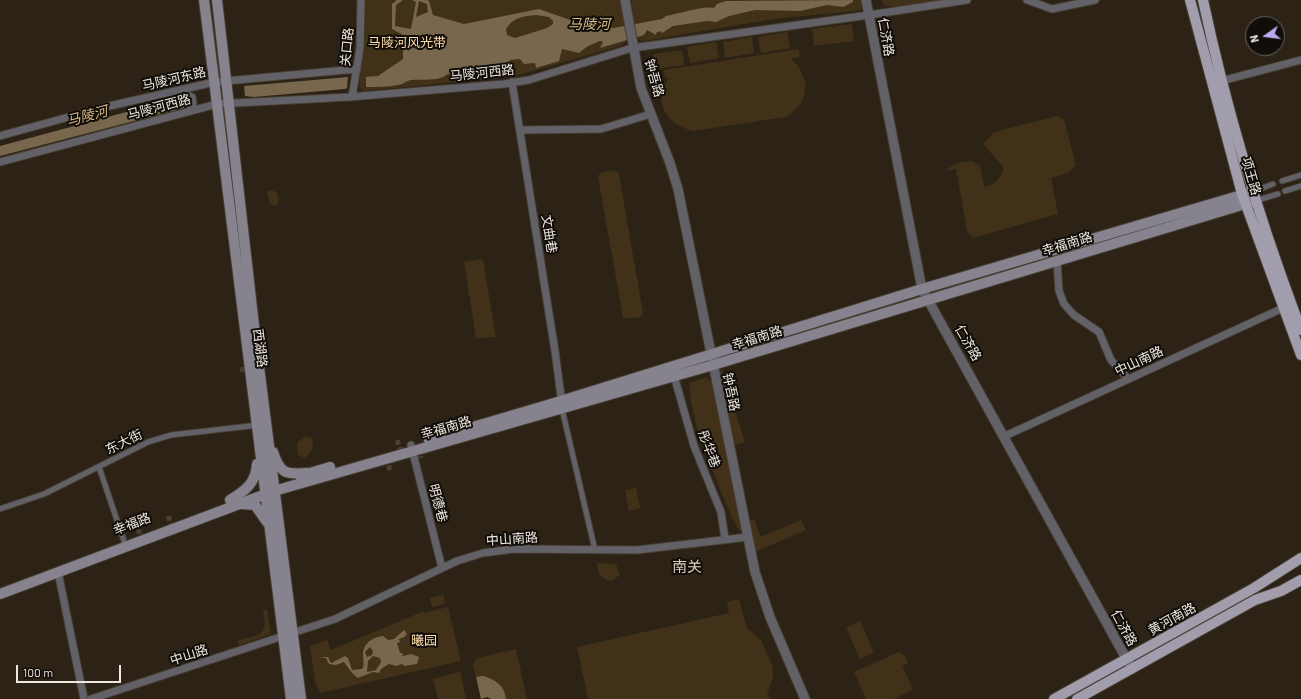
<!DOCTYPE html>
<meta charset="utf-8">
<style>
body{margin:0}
#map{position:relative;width:1301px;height:699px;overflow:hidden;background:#2c2316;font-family:Barlow,sans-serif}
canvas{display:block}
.north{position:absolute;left:1245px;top:16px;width:40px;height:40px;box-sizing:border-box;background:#110d08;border:1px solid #69645e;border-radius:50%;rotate:256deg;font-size:11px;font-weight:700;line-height:16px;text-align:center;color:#ede7df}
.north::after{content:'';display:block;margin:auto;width:14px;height:18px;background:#bea9f5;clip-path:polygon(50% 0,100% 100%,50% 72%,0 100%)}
.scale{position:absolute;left:16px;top:665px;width:105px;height:18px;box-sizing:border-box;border:2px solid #ede7df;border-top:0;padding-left:5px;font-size:12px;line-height:14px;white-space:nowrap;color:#ede7df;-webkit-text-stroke:3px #110d08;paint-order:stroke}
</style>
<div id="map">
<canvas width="1301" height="699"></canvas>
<div class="north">N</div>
<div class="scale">100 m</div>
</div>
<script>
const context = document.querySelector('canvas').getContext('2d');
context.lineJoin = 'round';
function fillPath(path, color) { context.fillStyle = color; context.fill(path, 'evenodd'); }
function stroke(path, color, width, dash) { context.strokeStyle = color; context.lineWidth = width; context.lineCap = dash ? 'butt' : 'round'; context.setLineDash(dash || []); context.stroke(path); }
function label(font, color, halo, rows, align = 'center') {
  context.font = font + ' Barlow,"Noto Sans SC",sans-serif'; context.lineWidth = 4; context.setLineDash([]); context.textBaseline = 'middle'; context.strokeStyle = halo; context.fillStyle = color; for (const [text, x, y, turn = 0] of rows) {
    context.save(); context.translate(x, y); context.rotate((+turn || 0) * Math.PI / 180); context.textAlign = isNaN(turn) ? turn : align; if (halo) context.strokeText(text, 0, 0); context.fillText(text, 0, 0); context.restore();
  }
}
fillPath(new Path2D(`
 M 364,0 L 621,0 L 626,42 L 620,46 L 515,76 L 365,91 L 361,90 L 359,84 L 365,35 Z
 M 631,0 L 862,0 L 863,5 L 860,10 L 854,11 L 774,19 L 644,41 L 639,40 L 636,36 Z
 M 882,0 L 944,0 L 893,7 L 884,5 Z
 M 852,24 L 854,41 L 814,46 L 812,29 Z
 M 787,32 L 790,48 L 761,53 L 758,37 Z
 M 752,37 L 754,53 L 725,58 L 723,42 Z
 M 716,42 L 719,58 L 690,63 L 687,47 Z
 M 799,49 L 800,57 L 791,59 L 799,67 L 806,84 L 804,96 L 801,103 L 791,114 L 785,117 L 694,131 C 675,127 658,113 662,92 C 663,87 667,82 669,77 L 665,78 L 664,70 Z
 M 682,50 L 684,65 L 655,69 L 653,54 Z
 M 1058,116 L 1064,120 L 1076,165 L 1068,173 L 1051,178 L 1058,214 L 973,238 L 967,231 L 956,169 L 945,170 L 958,163 L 972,161 L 980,166 L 984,187 C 996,184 1000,180 1004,168 L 983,144 L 994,132 Z
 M 615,170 L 619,174 L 643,313 L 640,317 L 626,319 L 623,317 L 598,177 L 600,173 Z
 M 269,190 L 277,192 L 279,201 L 276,206 L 270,204 L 267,193 Z
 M 483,259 L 496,337 L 476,338 L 464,262 Z
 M 722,370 L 745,442 L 732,446 L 716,372 Z
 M 707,377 L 712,383 L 742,531 L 740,531 C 731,518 726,503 720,489 C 707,455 691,420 689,383 Z
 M 306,436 L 312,438 L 313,448 L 305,458 L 298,455 L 297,443 Z
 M 636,488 L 640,508 L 629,511 L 625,490 Z
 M 754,519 L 761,537 L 801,520 L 806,530 L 755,552 L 749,521 Z
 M 597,563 L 616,564 L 620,575 L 611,581 C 601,579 597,573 597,563 Z
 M 443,595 L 445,604 L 432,607 L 430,598 Z
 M 739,599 L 747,628 L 761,640 L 773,667 L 773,677 L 767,695 L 771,699 L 588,699 L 577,647 L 729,613 L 727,602 Z
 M 448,607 L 461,661 L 320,693 L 315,681 L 310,646 L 327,640 L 331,650 L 424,611 L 425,613 Z
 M 263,610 L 267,610 L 271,634 L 239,645 L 237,641 C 261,633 268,638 263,610 Z
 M 860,621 L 874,652 L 860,659 L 846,628 Z
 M 516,649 L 527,699 L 506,699 L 506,695 L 489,677 L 476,677 L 473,665 L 477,658 Z
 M 899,652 L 904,655 L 908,663 L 902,666 L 913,689 L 894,699 L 866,699 L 854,672 Z
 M 460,672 L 466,699 L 438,699 L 433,679 Z`), '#413119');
fillPath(new Path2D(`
 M 396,0 L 403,0 L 396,5 L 395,26 L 411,29 L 416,2 L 412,0 L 427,0 L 429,1 L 433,15 L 464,24 L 539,9 L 576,22 L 578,31 L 589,29 L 589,27 L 584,28 L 583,22 L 593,20 L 607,27 L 614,28 L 662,19 L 666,16 C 676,14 706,5 714,8 L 717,4 L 726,1 L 853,0 L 853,2 L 843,7 L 827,5 L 800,11 L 755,10 L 729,16 L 716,22 L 707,21 L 673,26 L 662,33 L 660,31 L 656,33 L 656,35 L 647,30 L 644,35 L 600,48 L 603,42 L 600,41 L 588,46 L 579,53 L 562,49 L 559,61 L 536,68 L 535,63 L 524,64 L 520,59 L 510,60 L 509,63 L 502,65 L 500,71 L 448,74 C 437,82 423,79 411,80 C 406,81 402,85 398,85 C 388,87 377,87 366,87 L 366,77 L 378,76 L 403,59 L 403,35 L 392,29 L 392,4 L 396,1 ZM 419,1 L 427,4 L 428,12 L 416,17 ZM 536,15 L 549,17 L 553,21 L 553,24 L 547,28 L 515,38 L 507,35 L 506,30 C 511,18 524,16 536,15 Z
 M 348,77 L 347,88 L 345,89 L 254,97 L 245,96 L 244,86 Z
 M 182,97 L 184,108 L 0,156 L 0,146 Z
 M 404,630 L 407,634 L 404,637 L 399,639 L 400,642 L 397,643 L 400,653 L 402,653 L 403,656 L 411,654 L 419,657 L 417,664 L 404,666 L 402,664 L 396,666 L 389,664 L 381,669 L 379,673 L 373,672 L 358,678 L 352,673 L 344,662 L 336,665 L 329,664 L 326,658 L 319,657 L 328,657 L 331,663 L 345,656 L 348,658 L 352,670 L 362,669 C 365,665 363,662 363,657 C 362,644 372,637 383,636 L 388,640 L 394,639 ZM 370,647 L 373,651 L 372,655 L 367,657 L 365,652 ZM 373,656 L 380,658 L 381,662 L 376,670 L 367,672 L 368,661 Z
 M 483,676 C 495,679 505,686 506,699 L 491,699 L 487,697 L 481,699 L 476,677 Z`), '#78664d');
stroke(new Path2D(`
 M 240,370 L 251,368
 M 397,440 L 401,451
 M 419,449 L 421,458
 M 387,458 L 390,471
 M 168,516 L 175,537
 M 138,529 L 141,537 L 145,535`), '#494034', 5, [5, 2.5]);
const pedestrian = new Path2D(`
 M 1282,181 L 1301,175
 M 1285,191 L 1301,186
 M 1252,192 L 1273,184
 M 1255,201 L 1278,194
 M 562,409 L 595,550
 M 99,467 L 126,547
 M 0,509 L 44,494 L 148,442 L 171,435 L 259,425`);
const minor = new Path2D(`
 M 1027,0 L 1052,9 L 1095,0
 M 1221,81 L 1301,60
 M 512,82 L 555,351 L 562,404
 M 177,91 L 192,97 L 193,104 L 189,111
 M 352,97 L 360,48 L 361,0
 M 520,130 L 601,129 L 651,114
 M 0,136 L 105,107 L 215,82 L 357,69
 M 0,162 L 217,104 L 349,97 L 504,84 L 529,80 L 632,48 L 869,15 L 967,0
 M 1057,261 L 1059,291 L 1064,304 L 1074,315 L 1099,332 L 1111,360 L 1128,379
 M 673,372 L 694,446 L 721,512 L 725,539
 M 1005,436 L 1283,308
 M 411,445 L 442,568
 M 58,572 L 84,699
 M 91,699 L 335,619 L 457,561 L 483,553 L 514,549 L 637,550 L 748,537`);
const tertiary = new Path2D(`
 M 625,0 L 641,88 L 670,163 L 678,189 L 755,572 L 770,617 L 805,699
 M 866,0 L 922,289 L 1132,669`);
const secondary = new Path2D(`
 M 204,0 L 291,699
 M 217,0 L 256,343 L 301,699
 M 429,440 L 551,404 L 922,289 L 1252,192
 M 273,452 C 280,473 285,475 307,473
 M 300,476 L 330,467
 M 230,500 C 245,491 256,483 257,464
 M 242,504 L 255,505 L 267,522
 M 0,594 L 274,491 L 713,365 L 1255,201`);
const primary = new Path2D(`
 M 1190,0 L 1242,194 L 1301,355
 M 1203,0 C 1227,113 1260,222 1301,330
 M 1054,699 L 1254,588 L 1301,558
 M 1077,699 L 1255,600 L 1281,591 L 1301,580`);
stroke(pedestrian, '#473e32', 7);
stroke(minor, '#473e32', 9);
stroke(tertiary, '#473e32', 11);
stroke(secondary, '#473e32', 12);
stroke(primary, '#473e32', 12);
stroke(pedestrian, '#636168', 5);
stroke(minor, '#636168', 7);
stroke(tertiary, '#636168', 9);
stroke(secondary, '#86838f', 10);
stroke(primary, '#a19dac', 10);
label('13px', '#ede7df', '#110d08', [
 ["仁济路",886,37,80],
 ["关口路",347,47,-85],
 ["马陵河西路",482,73,-6],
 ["钟吾路",654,78,74],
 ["马陵河东路",174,79,-13],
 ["马陵河西路",159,107,-15],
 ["项王路",1251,176,74],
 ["文曲巷",549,234,81],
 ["幸福南路",1067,244,-17],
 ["幸福南路",757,338,-17],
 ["仁济路",968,343,60],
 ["西湖路",260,348,83],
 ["中山南路",1139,361,-25],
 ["钟吾路",731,392,78],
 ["幸福南路",446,428,-16],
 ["东大街",124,442,-26],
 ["彤华巷",709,449,69],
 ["明德巷",438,503,75],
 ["幸福路",132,524,-21],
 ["中山南路",512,539,-4],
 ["黄河南路",1172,619,-29],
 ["仁济路",1124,628,61],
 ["中山路",189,655,-18]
]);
label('13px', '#fddbaa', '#110d08', [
 ["马陵河风光带",407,43],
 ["曦园",424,641]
]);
label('italic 14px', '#dcbb8b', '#110d08', [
 ["马陵河",589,24],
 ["马陵河",87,116,-15]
]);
label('15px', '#dbcfbf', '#110d08', [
 ["南关",687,567]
]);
</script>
